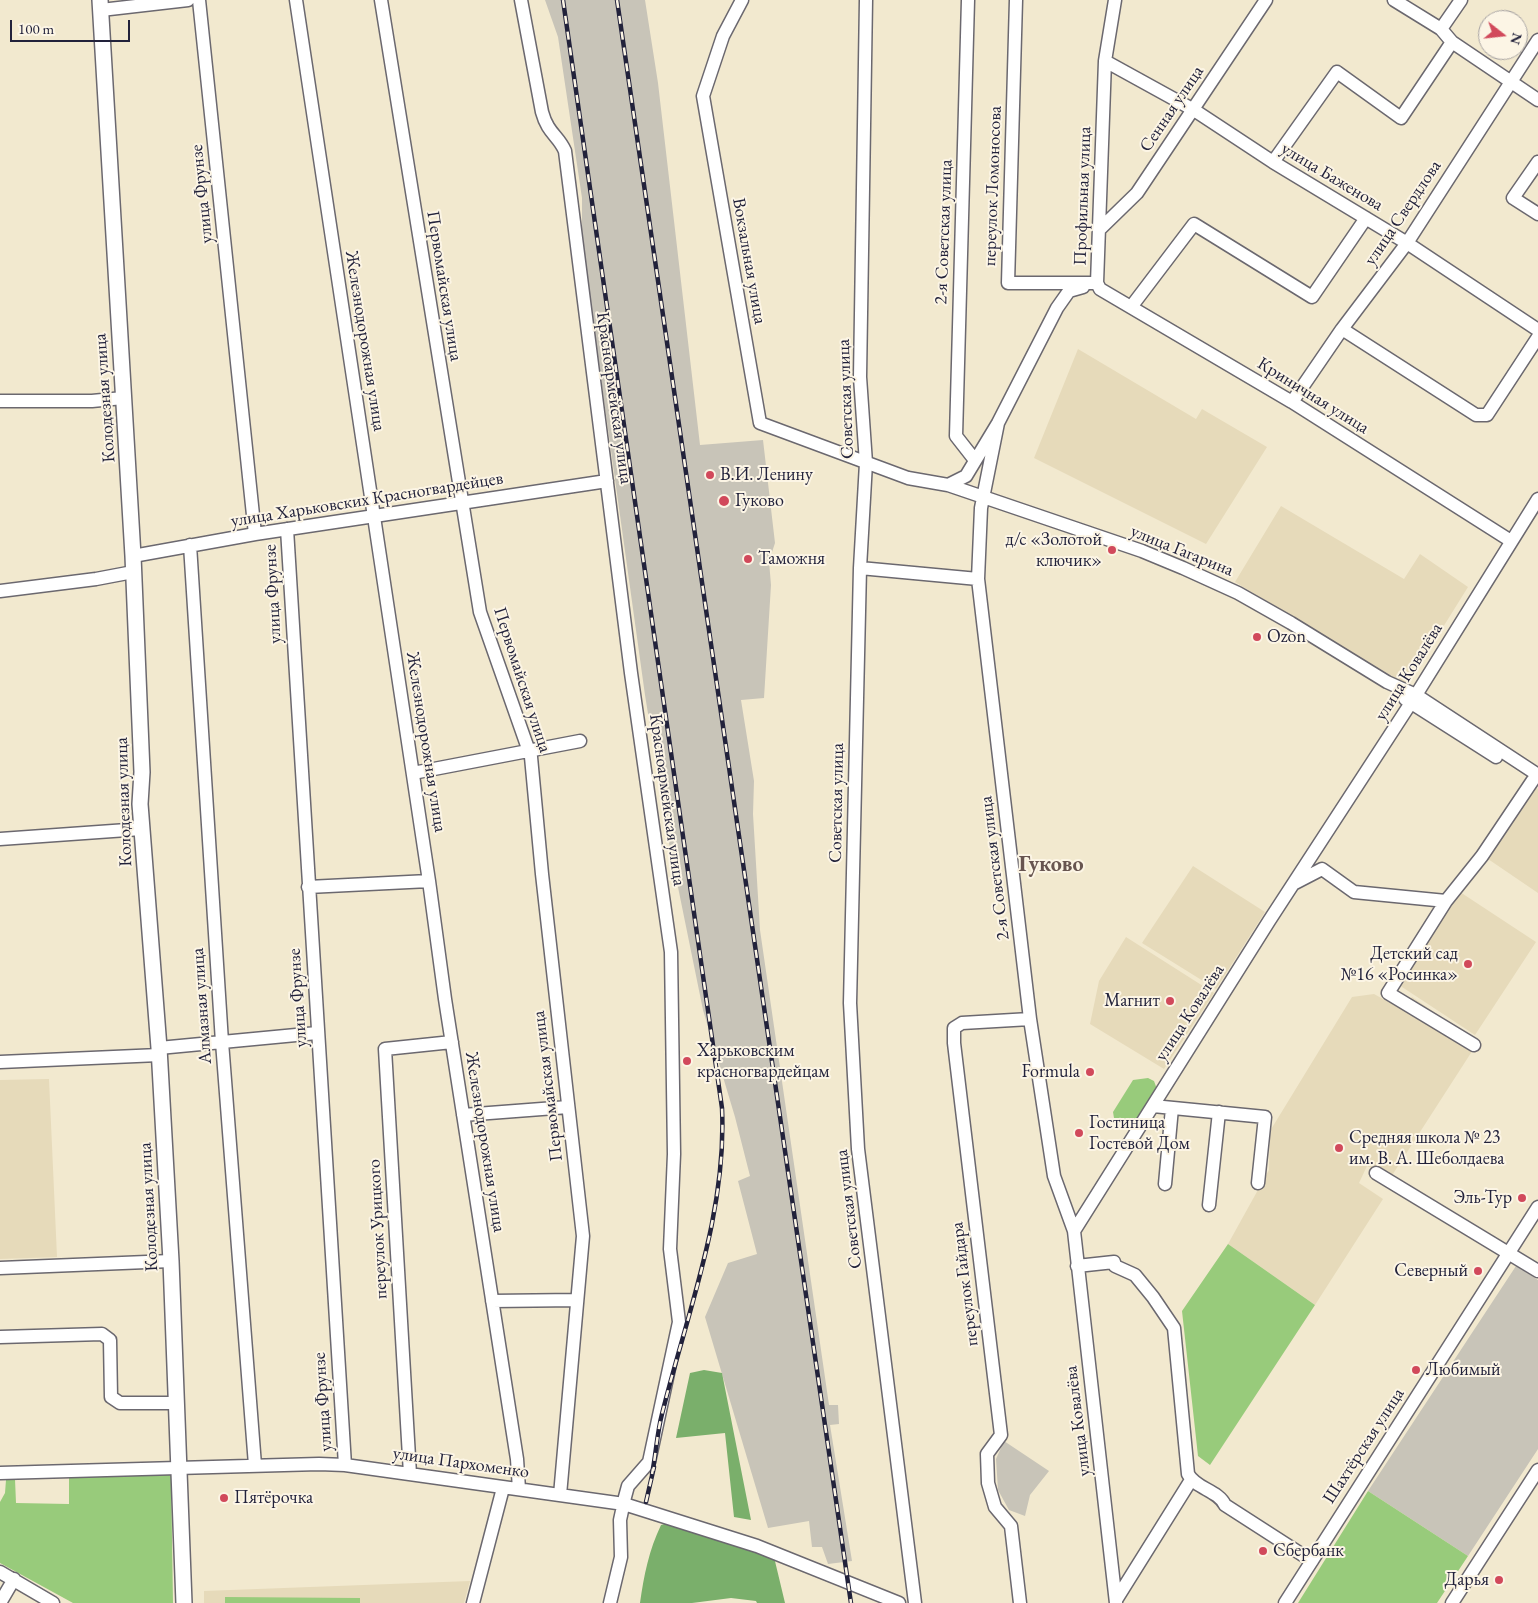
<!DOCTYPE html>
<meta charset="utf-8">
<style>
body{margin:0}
#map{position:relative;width:1538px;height:1603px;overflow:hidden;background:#f2e9cf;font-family:"EB Garamond",serif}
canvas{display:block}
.north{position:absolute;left:1478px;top:10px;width:50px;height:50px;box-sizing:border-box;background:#fcf5e5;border:1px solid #a5a1a1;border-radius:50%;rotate:106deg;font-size:14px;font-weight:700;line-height:20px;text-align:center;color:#22223b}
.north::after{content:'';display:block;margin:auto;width:18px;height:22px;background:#d1495b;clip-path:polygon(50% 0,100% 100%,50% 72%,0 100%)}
.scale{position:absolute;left:10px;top:20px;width:120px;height:22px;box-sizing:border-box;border:2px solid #22223b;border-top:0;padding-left:6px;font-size:15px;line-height:18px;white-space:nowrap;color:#22223b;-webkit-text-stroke:4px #fcf5e5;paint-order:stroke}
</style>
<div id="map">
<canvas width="1538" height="1603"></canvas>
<div class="north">N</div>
<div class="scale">100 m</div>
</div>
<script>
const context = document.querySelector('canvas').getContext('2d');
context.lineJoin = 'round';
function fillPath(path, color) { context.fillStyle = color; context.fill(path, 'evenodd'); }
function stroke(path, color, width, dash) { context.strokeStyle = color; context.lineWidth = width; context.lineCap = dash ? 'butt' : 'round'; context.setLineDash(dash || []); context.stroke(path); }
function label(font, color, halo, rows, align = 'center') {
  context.font = font + ' "EB Garamond",serif'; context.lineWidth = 4; context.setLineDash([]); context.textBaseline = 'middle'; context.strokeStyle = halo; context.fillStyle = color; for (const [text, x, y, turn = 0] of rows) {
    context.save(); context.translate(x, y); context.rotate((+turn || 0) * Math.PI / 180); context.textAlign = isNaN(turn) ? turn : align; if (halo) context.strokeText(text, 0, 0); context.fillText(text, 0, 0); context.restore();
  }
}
fillPath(new Path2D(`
 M 1078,349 L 1196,419 L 1202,409 L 1267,447 L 1206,544 L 1034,458 Z
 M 1281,506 L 1404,579 L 1420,554 L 1468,587 L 1407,685 L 1235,582 Z
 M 1534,786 L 1538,789 L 1538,893 L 1488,859 Z
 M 1193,866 L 1265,912 L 1216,989 L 1142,943 Z
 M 1460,892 L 1536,942 L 1475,1035 L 1399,985 Z
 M 1126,937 L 1214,993 L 1164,1069 L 1090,1024 L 1099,981 Z
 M 1374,994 L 1403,1010 L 1412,997 L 1478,1042 L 1391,1177 L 1367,1166 L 1359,1183 L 1383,1199 L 1315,1305 L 1228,1244 L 1269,1170 L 1270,1131 L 1352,997 Z
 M 49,1079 L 57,1257 L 0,1259 L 0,1080 Z
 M 470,1581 L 464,1603 L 204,1603 L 204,1591 Z`), '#e6daba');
fillPath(new Path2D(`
 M 545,0 L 645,0 L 658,83 L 700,445 L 763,440 L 775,543 L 769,561 L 771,585 L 764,698 L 741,700 L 754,781 L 753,814 L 760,930 L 829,1405 L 838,1405 L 839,1424 L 830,1425 L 852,1561 L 828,1564 L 822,1547 L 812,1547 L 809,1521 L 768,1528 L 705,1317 L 728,1263 L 757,1254 L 738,1181 L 750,1176 L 735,1117 L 703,1010 L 668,838 L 645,695 L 582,242 L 582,198 L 558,37 Z
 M 1516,1266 L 1538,1280 L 1538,1449 L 1468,1556 L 1368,1491 Z
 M 1004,1441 L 1049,1471 L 1030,1495 L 1025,1516 L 1009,1510 L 998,1490 L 996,1459 Z`), '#c8c4b8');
fillPath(new Path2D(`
 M 1148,1078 L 1154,1081 L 1158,1092 L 1131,1130 L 1124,1129 L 1114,1118 L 1113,1112 L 1133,1080 Z
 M 1228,1244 L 1315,1305 L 1210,1465 L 1198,1456 L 1182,1311 Z
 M 171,1474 L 173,1603 L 73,1603 L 0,1563 L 0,1502 L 5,1493 L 6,1480 L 15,1479 L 16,1503 L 69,1504 L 69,1478 Z
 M 1368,1491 L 1468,1556 L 1437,1603 L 1298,1603 Z
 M 225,1597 L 360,1598 L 360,1603 L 225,1603 Z`), '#98cb7b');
fillPath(new Path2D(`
 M 704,1370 L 722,1373 L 751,1520 L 734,1517 L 725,1433 L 676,1438 L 690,1373 Z
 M 672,1522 L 774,1557 L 785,1603 L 757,1603 L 756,1601 L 731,1598 L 692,1603 L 640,1603 C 644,1575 649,1550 661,1525 Z`), '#7aaf6b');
const minor = new Path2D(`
 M 199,0 L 255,534
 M 296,0 L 429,881 L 445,999 L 517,1459 L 519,1489
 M 381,0 L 480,612 L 531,757 L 542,874 L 583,1236 L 560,1495
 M 521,0 L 542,112 C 548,134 558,135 565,151 L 631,673 L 671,952 L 674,1154 L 670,1249 L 679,1322 L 649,1462 L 628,1486 L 625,1497 L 620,1520 L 621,1557 L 610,1603
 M 742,0 L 723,36 L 703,96 L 760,423 L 908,478 L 948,485 L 1142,551 L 1183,568 L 1238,593 L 1291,623 L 1387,682 L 1416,695 L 1538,775
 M 866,0 L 860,377 L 866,463 L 860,568 L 850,1003 L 858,1149 L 915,1603
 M 968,0 L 956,436 L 974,459
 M 1016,0 L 1008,283 L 1097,283
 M 1394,0 L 1441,29 L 1452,42 L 1538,100
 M 101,10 L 188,0
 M 1441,29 L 1461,0
 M 1105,61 L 1194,110 L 1273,162 L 1407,243 L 1538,330
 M 1273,162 L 1337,72 L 1401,118 L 1452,42
 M 1538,162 L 1513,198 L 1538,214
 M 1099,230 L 1137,193 L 1266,0
 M 1097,283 L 1100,289 L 1292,402 L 1511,541
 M 1097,283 L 1105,61 L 1115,0
 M 1131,307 L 1194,224 L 1312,297 L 1366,218
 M 1342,329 L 1476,415 L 1487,415 L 1538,337
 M 0,401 L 92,401 L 123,398
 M 1292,402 L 1342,329 L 1407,243 L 1538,40
 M 998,423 L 981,508 L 978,579 L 1030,1019 L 1054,1176 L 1074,1231
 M 948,485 L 966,476 L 998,423 L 1057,308 L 1069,291 L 1083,287
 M 287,529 L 345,1465
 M 190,545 L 222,1042 L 255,1465
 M 133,556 L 255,534 L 607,481
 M 860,568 L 978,579
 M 0,591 L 96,579 L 133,572
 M 1405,699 L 1496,757
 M 413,773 L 580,741
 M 0,839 L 141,829
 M 1295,883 L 1322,869 L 1354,892 L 1446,901
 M 308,887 L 429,881
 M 1474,1045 L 1388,993 L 1446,901 L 1482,856 L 1533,780
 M 159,1048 L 317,1033
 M 0,1062 L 159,1055
 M 1153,1106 L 1265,1117 L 1258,1183
 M 463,1115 L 568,1107
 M 1376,1173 L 1538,1271
 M 1165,1184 L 1172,1108
 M 1209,1205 L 1219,1112
 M 1077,1266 L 1114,1262 L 1115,1266 L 1135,1275 L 1153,1297 L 1174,1328 L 1188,1474 C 1196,1489 1218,1490 1225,1505 L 1312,1561
 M 0,1268 L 171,1261
 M 492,1301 L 577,1300
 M 0,1337 L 102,1334 L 110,1340 L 111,1397 L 120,1403 L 176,1403
 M 0,1473 L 319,1464 L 345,1465 L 624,1504 L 757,1546 L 899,1603
 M 410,1474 L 385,1049 L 452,1042
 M 0,1572 L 53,1603
 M 1116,1600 L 1191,1480
 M 0,1603 L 14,1579
 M 473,1603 L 503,1488
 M 1020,1603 L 1011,1526 L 995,1507 L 988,1483 L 987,1454 L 1001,1435 L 954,1043 L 954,1028 L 962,1023 L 1030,1019
 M 1116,1603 L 1074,1231 L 1269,921 L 1416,695 L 1538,499
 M 1285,1603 L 1538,1207
 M 1452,1603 L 1538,1470`);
const major = new Path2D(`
 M 100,0 L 133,556 L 142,772 L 140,804 L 159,1048 L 171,1261 L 184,1603`);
stroke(minor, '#6b686f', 15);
stroke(major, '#6b686f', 18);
stroke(minor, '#fff', 12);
stroke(major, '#fff', 15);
const rail = new Path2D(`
 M 563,0 L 722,1108 C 727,1213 687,1313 662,1414 C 657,1433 656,1454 652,1474
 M 617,0 L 851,1603
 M 646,1502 L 654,1467`);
stroke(rail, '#22223b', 4.5);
stroke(rail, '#fcf5e5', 2.5, [8]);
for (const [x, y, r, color] of [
 [710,475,5,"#d1495b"],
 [724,501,6,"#d1495b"],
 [1112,550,5,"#d1495b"],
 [748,559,5,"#d1495b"],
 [1257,637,5,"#d1495b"],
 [1468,964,5,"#d1495b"],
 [1170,1001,5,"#d1495b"],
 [687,1061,5,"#d1495b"],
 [1090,1072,5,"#d1495b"],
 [1079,1133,5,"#d1495b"],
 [1339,1148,5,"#d1495b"],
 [1522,1198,5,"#d1495b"],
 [1478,1271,5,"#d1495b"],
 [1416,1370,5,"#d1495b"],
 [224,1498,5,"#d1495b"],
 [1263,1551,5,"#d1495b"],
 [1499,1580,5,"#d1495b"]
]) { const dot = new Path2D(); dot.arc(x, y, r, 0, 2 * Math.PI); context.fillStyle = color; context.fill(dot); stroke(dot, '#fcf5e5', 2); }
label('18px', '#22223b', '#fcf5e5', [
 ["Сенная улица",1172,109,-56],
 ["улица Баженова",1332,177,31],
 ["переулок Ломоносова",993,186,-88],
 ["улица Фрунзе",202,194,-96],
 ["Профильная улица",1083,196,-88],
 ["улица Свердлова",1403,213,-56],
 ["2-я Советская улица",944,232,-88],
 ["Вокзальная улица",749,261,80],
 ["Первомайская улица",444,286,81],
 ["Железнодорожная улица",365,341,81],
 ["Криничная улица",1313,396,32],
 ["Колодезная улица",105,398,-94],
 ["Красноармейская улица",614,398,82],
 ["Советская улица",846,399,-92],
 ["улица Харьковских Красногвардейцев",367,500,-9],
 ["улица Гагарина",1182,551,22],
 ["улица Фрунзе",273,594,-93],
 ["улица Ковалёва",1409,672,-58],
 ["Первомайская улица",522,680,72],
 ["Железнодорожная улица",426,742,81],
 ["Красноармейская улица",667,800,82],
 ["Колодезная улица",124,802,-92],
 ["Советская улица",837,803,-89],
 ["2-я Советская улица",995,868,-97],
 ["улица Фрунзе",298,998,-94],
 ["Алмазная улица",202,1006,-94],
 ["улица Ковалёва",1190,1013,-57],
 ["Первомайская улица",548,1086,-97],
 ["Железнодорожная улица",485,1142,81],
 ["Колодезная улица",149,1207,-93],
 ["Советская улица",849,1209,-97],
 ["переулок Урицкого",378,1229,-93],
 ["переулок Гайдара",965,1284,-97],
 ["улица Фрунзе",323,1402,-94],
 ["улица Ковалёва",1078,1421,-97],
 ["Шахтёрская улица",1364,1446,-57],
 ["улица Пархоменко",461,1463,8]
]);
label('18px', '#22223b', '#fcf5e5', [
 ["В.И. Ленину",720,475],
 ["Гуково",735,501],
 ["д/с «Золотой",1102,540,"right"],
 ["ключик»",1102,561,"right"],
 ["Таможня",758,559],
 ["Ozon",1267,637],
 ["Детский сад",1458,954,"right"],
 ["№16 «Росинка»",1458,975,"right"],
 ["Магнит",1160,1001,"right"],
 ["Харьковским",697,1051],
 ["красногвардейцам",697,1072],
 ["Formula",1080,1072,"right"],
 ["Гостиница",1089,1123],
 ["Гостевой Дом",1089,1144],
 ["Средняя школа № 23",1349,1138],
 ["им. В. А. Шеболдаева",1349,1159],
 ["Эль-Тур",1512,1198,"right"],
 ["Северный",1468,1271,"right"],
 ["Любимый",1426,1370],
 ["Пятёрочка",234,1498],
 ["Сбербанк",1273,1551],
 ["Дарья",1489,1580,"right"]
], 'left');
label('bold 22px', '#685550', '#fcf5e5', [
 ["Гуково",1051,865]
]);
</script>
